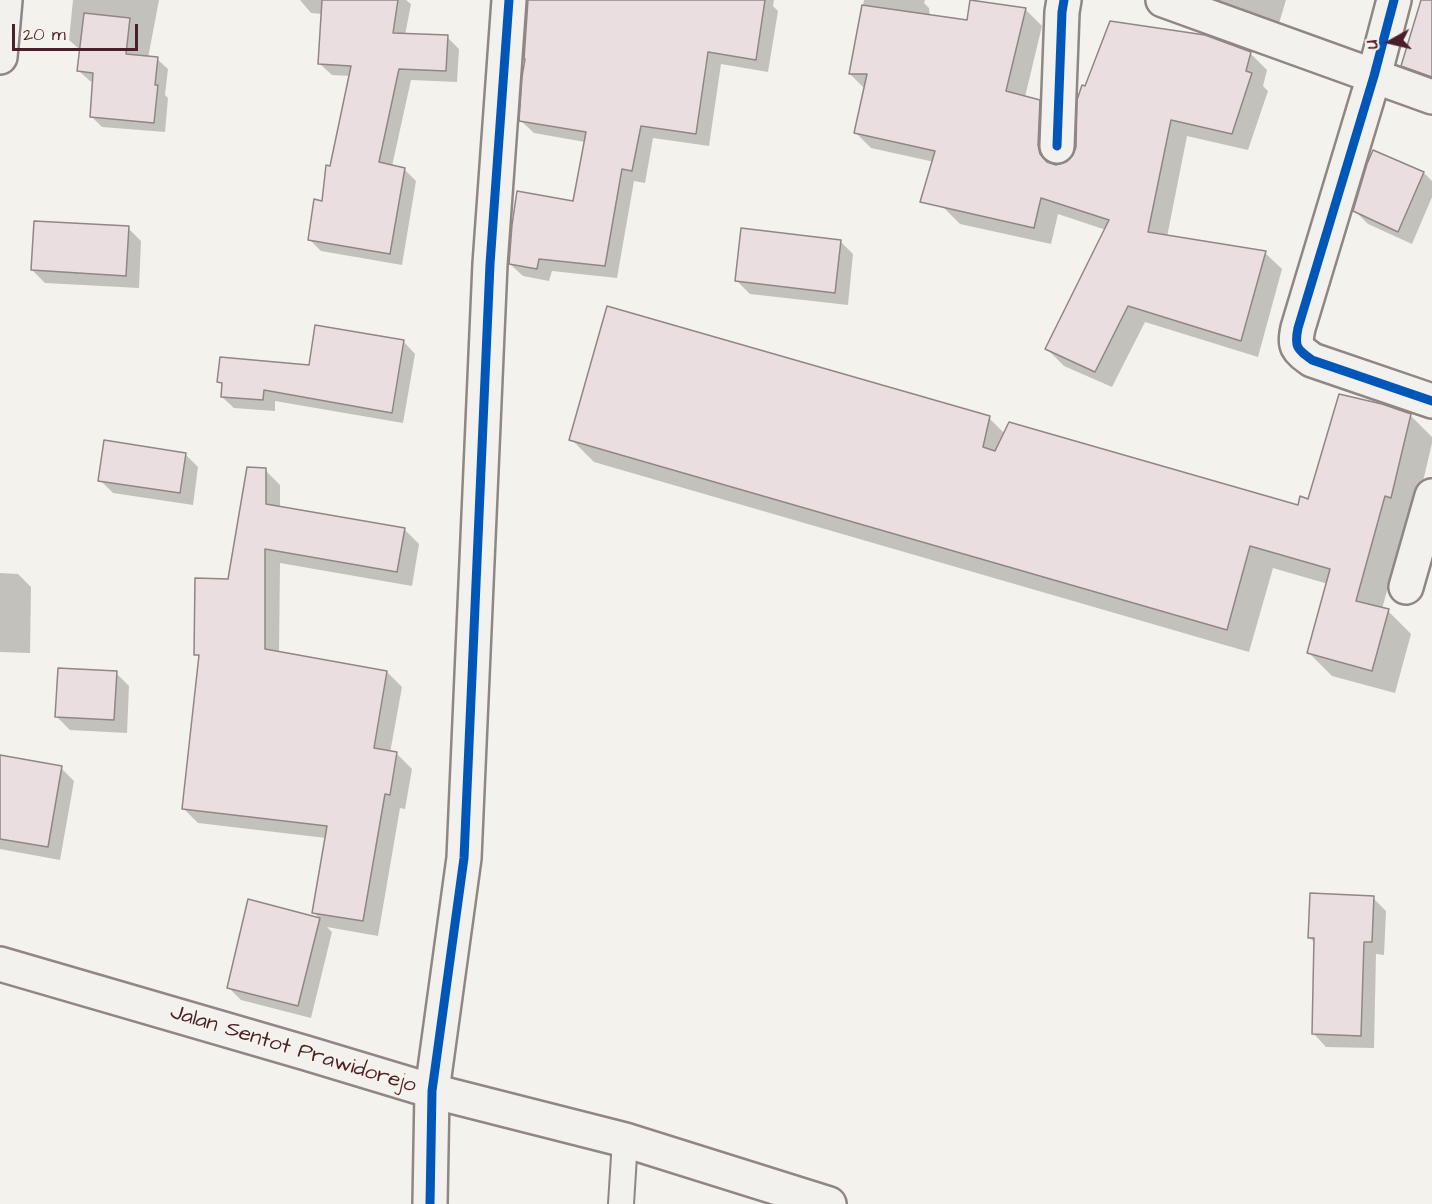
<!DOCTYPE html>
<style>
body{margin:0}
#map{position:relative;width:1432px;height:1204px;overflow:hidden;background:#f4f2ec;font-family:"Architects Daughter",sans-serif}
canvas{display:block}
.north{position:absolute;left:1360px;top:12px;width:60px;height:60px;-webkit-text-stroke:4px #f7f3e8;paint-order:stroke;rotate:262deg;font-size:16px;font-weight:700;line-height:24px;text-align:center;color:#4a1f2b}
.north::after{content:'';display:block;margin:auto;width:21px;height:27px;background:#4a1f2b;clip-path:polygon(50% 0,100% 100%,50% 72%,0 100%)}
.scale{position:absolute;left:12px;top:24px;width:126px;height:27px;box-sizing:border-box;border:3px solid #4a1f2b;border-top:0;padding-left:8px;font-size:18px;line-height:21px;white-space:nowrap;color:#4a1f2b;-webkit-text-stroke:4px #f7f3e8;paint-order:stroke}
</style>
<div id="map">
<canvas width="1432" height="1204"></canvas>
<div class="north">U</div>
<div class="scale">20 m</div>
</div>
<script>
const context = document.querySelector('canvas').getContext('2d');
context.lineJoin = 'round';
function fillPath(path, color) { context.fillStyle = color; context.fill(path, 'evenodd'); }
function stroke(path, color, width, dash) { context.strokeStyle = color; context.lineWidth = width; context.lineCap = dash ? 'butt' : 'round'; context.setLineDash(dash || []); context.stroke(path); }
function label(font, color, halo, rows, align = 'center') {
  context.font = font + ' "Architects Daughter",sans-serif'; context.lineWidth = 4.5; context.setLineDash([]); context.textBaseline = 'middle'; context.strokeStyle = halo; context.fillStyle = color; for (const [text, x, y, turn = 0] of rows) {
    context.save(); context.translate(x, y); context.rotate((+turn || 0) * Math.PI / 180); context.textAlign = isNaN(turn) ? turn : align; if (halo) context.strokeText(text, 0, 0); context.fillText(text, 0, 0); context.restore();
  }
}
fillPath(new Path2D(`
 M 73,0 L 159,0 L 148,58 L 157,59 L 168,69 L 165,95 L 168,98 L 165,132 L 102,127 L 91,116 L 94,82 L 90,81 L 79,71 L 80,50 L 69,40 Z
 M 300,0 L 406,0 L 411,4 L 405,35 L 447,37 L 459,49 L 457,82 L 411,80 L 392,166 L 404,169 L 416,181 L 402,265 L 321,251 L 309,239 L 324,203 L 351,76 L 332,75 L 320,64 L 323,14 L 311,13 Z
 M 529,0 L 774,0 L 773,6 L 778,11 L 768,72 L 721,64 L 709,146 L 653,138 L 645,183 L 634,181 L 617,278 L 552,271 L 549,281 L 523,276 L 510,264 L 574,202 L 585,142 L 534,133 L 521,121 L 527,60 Z
 M 864,0 L 925,0 L 924,3 L 929,8 L 948,163 L 1025,9 L 1042,26 L 1025,97 L 1039,101 L 1056,118 L 1055,166 L 1067,164 L 1250,53 L 1267,70 L 1263,86 L 1268,91 L 1248,150 L 1187,136 L 1167,237 L 1265,253 L 1282,269 L 1258,357 L 1145,322 L 1112,387 L 1064,366 L 1047,349 L 1106,230 L 1058,214 L 1051,244 L 960,224 L 943,207 L 948,165 L 871,148 L 856,133 L 865,89 L 850,74 Z
 M 1194,0 L 1286,0 L 1277,30 Z
 M 1432,22 L 1432,88 L 1422,85 L 1403,66 Z
 M 1374,152 L 1424,173 L 1432,181 L 1432,197 L 1412,244 L 1368,224 L 1355,211 Z
 M 128,228 L 141,241 L 139,288 L 45,283 L 32,270 Z
 M 840,241 L 853,254 L 848,305 L 750,294 L 737,281 Z
 M 317,326 L 404,342 L 415,354 L 403,423 L 275,401 L 275,411 L 234,408 L 222,397 L 223,386 L 219,381 L 310,367 Z
 M 1410,415 L 1432,437 L 1432,443 L 1414,520 L 1407,518 L 1382,609 L 1388,611 L 1411,634 L 1395,693 L 1332,676 L 1309,653 L 1328,584 L 1273,568 L 1249,652 L 594,462 L 571,439 L 989,418 L 1005,434 L 1299,507 L 1309,501 Z
 M 185,454 L 198,467 L 193,505 L 113,493 L 100,480 Z
 M 265,470 L 280,485 L 280,508 L 404,529 L 419,544 L 412,586 L 280,563 L 279,653 L 387,672 L 402,687 L 390,753 L 397,754 L 412,769 L 405,809 L 400,808 L 378,936 L 327,927 L 332,932 L 311,1018 L 241,1000 L 228,987 L 249,901 L 321,919 L 314,913 L 326,838 L 198,823 L 183,808 L 200,658 L 196,654 L 230,580 Z
 M 0,573 L 18,574 L 31,587 L 30,653 L 0,652 Z
 M 116,673 L 129,686 L 127,733 L 70,730 L 57,717 Z
 M 0,757 L 61,768 L 74,781 L 60,860 L 0,849 Z
 M 1373,898 L 1386,911 L 1384,955 L 1376,954 L 1374,1048 L 1326,1047 L 1313,1033 L 1316,944 L 1309,937 Z`), '#0003');
const building = new Path2D(`
 M 322,0 L 398,0 L 393,33 L 448,35 L 446,71 L 399,69 L 379,162 L 405,168 L 390,254 L 308,240 L 314,199 L 322,201 L 326,165 L 330,166 L 351,66 L 318,64 Z
 M 528,0 L 765,0 L 756,60 L 708,52 L 696,134 L 641,126 L 632,171 L 622,169 L 605,266 L 539,259 L 537,269 L 509,264 L 512,225 L 517,191 L 573,201 L 586,132 L 519,121 L 522,77 L 525,59 L 524,59 Z
 M 970,0 L 1026,8 L 1006,91 L 1040,100 L 1038,145 L 1040,154 L 1047,162 L 1056,165 L 1066,162 L 1073,155 L 1076,147 L 1077,100 L 1082,85 L 1085,86 L 1110,21 L 1205,35 L 1251,52 L 1246,71 L 1252,73 L 1232,134 L 1171,120 L 1148,232 L 1266,251 L 1241,341 L 1128,306 L 1095,372 L 1045,349 L 1109,220 L 1041,198 L 1034,228 L 920,202 L 935,151 L 854,133 L 867,74 L 849,74 L 862,5 L 967,20 Z
 M 1421,0 L 1432,0 L 1432,77 L 1401,66 Z
 M 84,13 L 130,18 L 126,54 L 158,57 L 155,85 L 158,85 L 154,123 L 90,117 L 93,73 L 77,71 Z
 M 1373,150 L 1424,172 L 1398,232 L 1353,211 L 1367,164 Z
 M 34,221 L 129,226 L 126,276 L 31,270 Z
 M 741,228 L 841,240 L 835,293 L 735,281 Z
 M 607,306 L 990,416 L 983,447 L 995,451 L 1009,422 L 1298,505 L 1300,496 L 1308,499 L 1339,394 L 1382,404 L 1411,414 L 1391,498 L 1385,496 L 1356,601 L 1389,609 L 1372,671 L 1307,653 L 1330,569 L 1250,546 L 1227,630 L 569,440 Z
 M 315,325 L 404,340 L 392,413 L 264,390 L 263,400 L 221,397 L 222,383 L 217,382 L 220,357 L 309,365 Z
 M 104,440 L 186,453 L 180,493 L 98,481 Z
 M 247,467 L 266,468 L 266,504 L 405,528 L 397,572 L 265,549 L 265,649 L 387,671 L 374,748 L 397,752 L 390,795 L 385,794 L 363,921 L 312,913 L 327,826 L 182,809 L 199,655 L 194,655 L 195,578 L 228,579 Z
 M 58,668 L 117,671 L 114,720 L 55,717 Z
 M 0,755 L 62,766 L 48,847 L 0,839 Z
 M 1310,893 L 1374,896 L 1372,942 L 1364,942 L 1361,1036 L 1312,1034 L 1314,938 L 1308,938 Z
 M 248,899 L 320,918 L 298,1006 L 227,988 Z`);
fillPath(building, '#ebdee0');
stroke(building, '#8f8685', 1.5);
const service = new Path2D(`
 M 621,1204 L 625,1140`);
const minor = new Path2D(`
 M 1163,0 L 1432,97
 M 1394,0 L 1374,76 L 1298,328 C 1294,347 1297,349 1312,360 L 1432,401
 M 0,57 L 5,0
 M 1057,146 L 1062,12 L 1064,0
 M 1406,587 L 1432,496
 M 430,1204 L 432,1091 L 464,858 L 490,264 L 509,0`);
const secondary = new Path2D(`
 M 0,964 L 306,1053 L 432,1091 L 625,1140 L 829,1204`);
stroke(service, '#8f8685', 28);
stroke(minor, '#8f8685', 38);
stroke(secondary, '#8f8685', 38);
stroke(service, '#f2f1ed', 24);
stroke(minor, '#f2f1ed', 33);
stroke(secondary, '#f2f1ed', 33);
stroke(new Path2D(`
 M 1394,0 L 1374,76 L 1298,328 C 1294,347 1297,349 1312,360 L 1432,401
 M 1057,146 L 1062,12 L 1064,0
 M 430,1204 L 432,1091 L 464,858 L 490,264 L 509,0`), '#0057b8', 9);
label('22px', '#4a1f2b', '#f7f3e8', [
 ["Jalan Sentot Prawidorejo",293,1050,17]
]);
</script>
